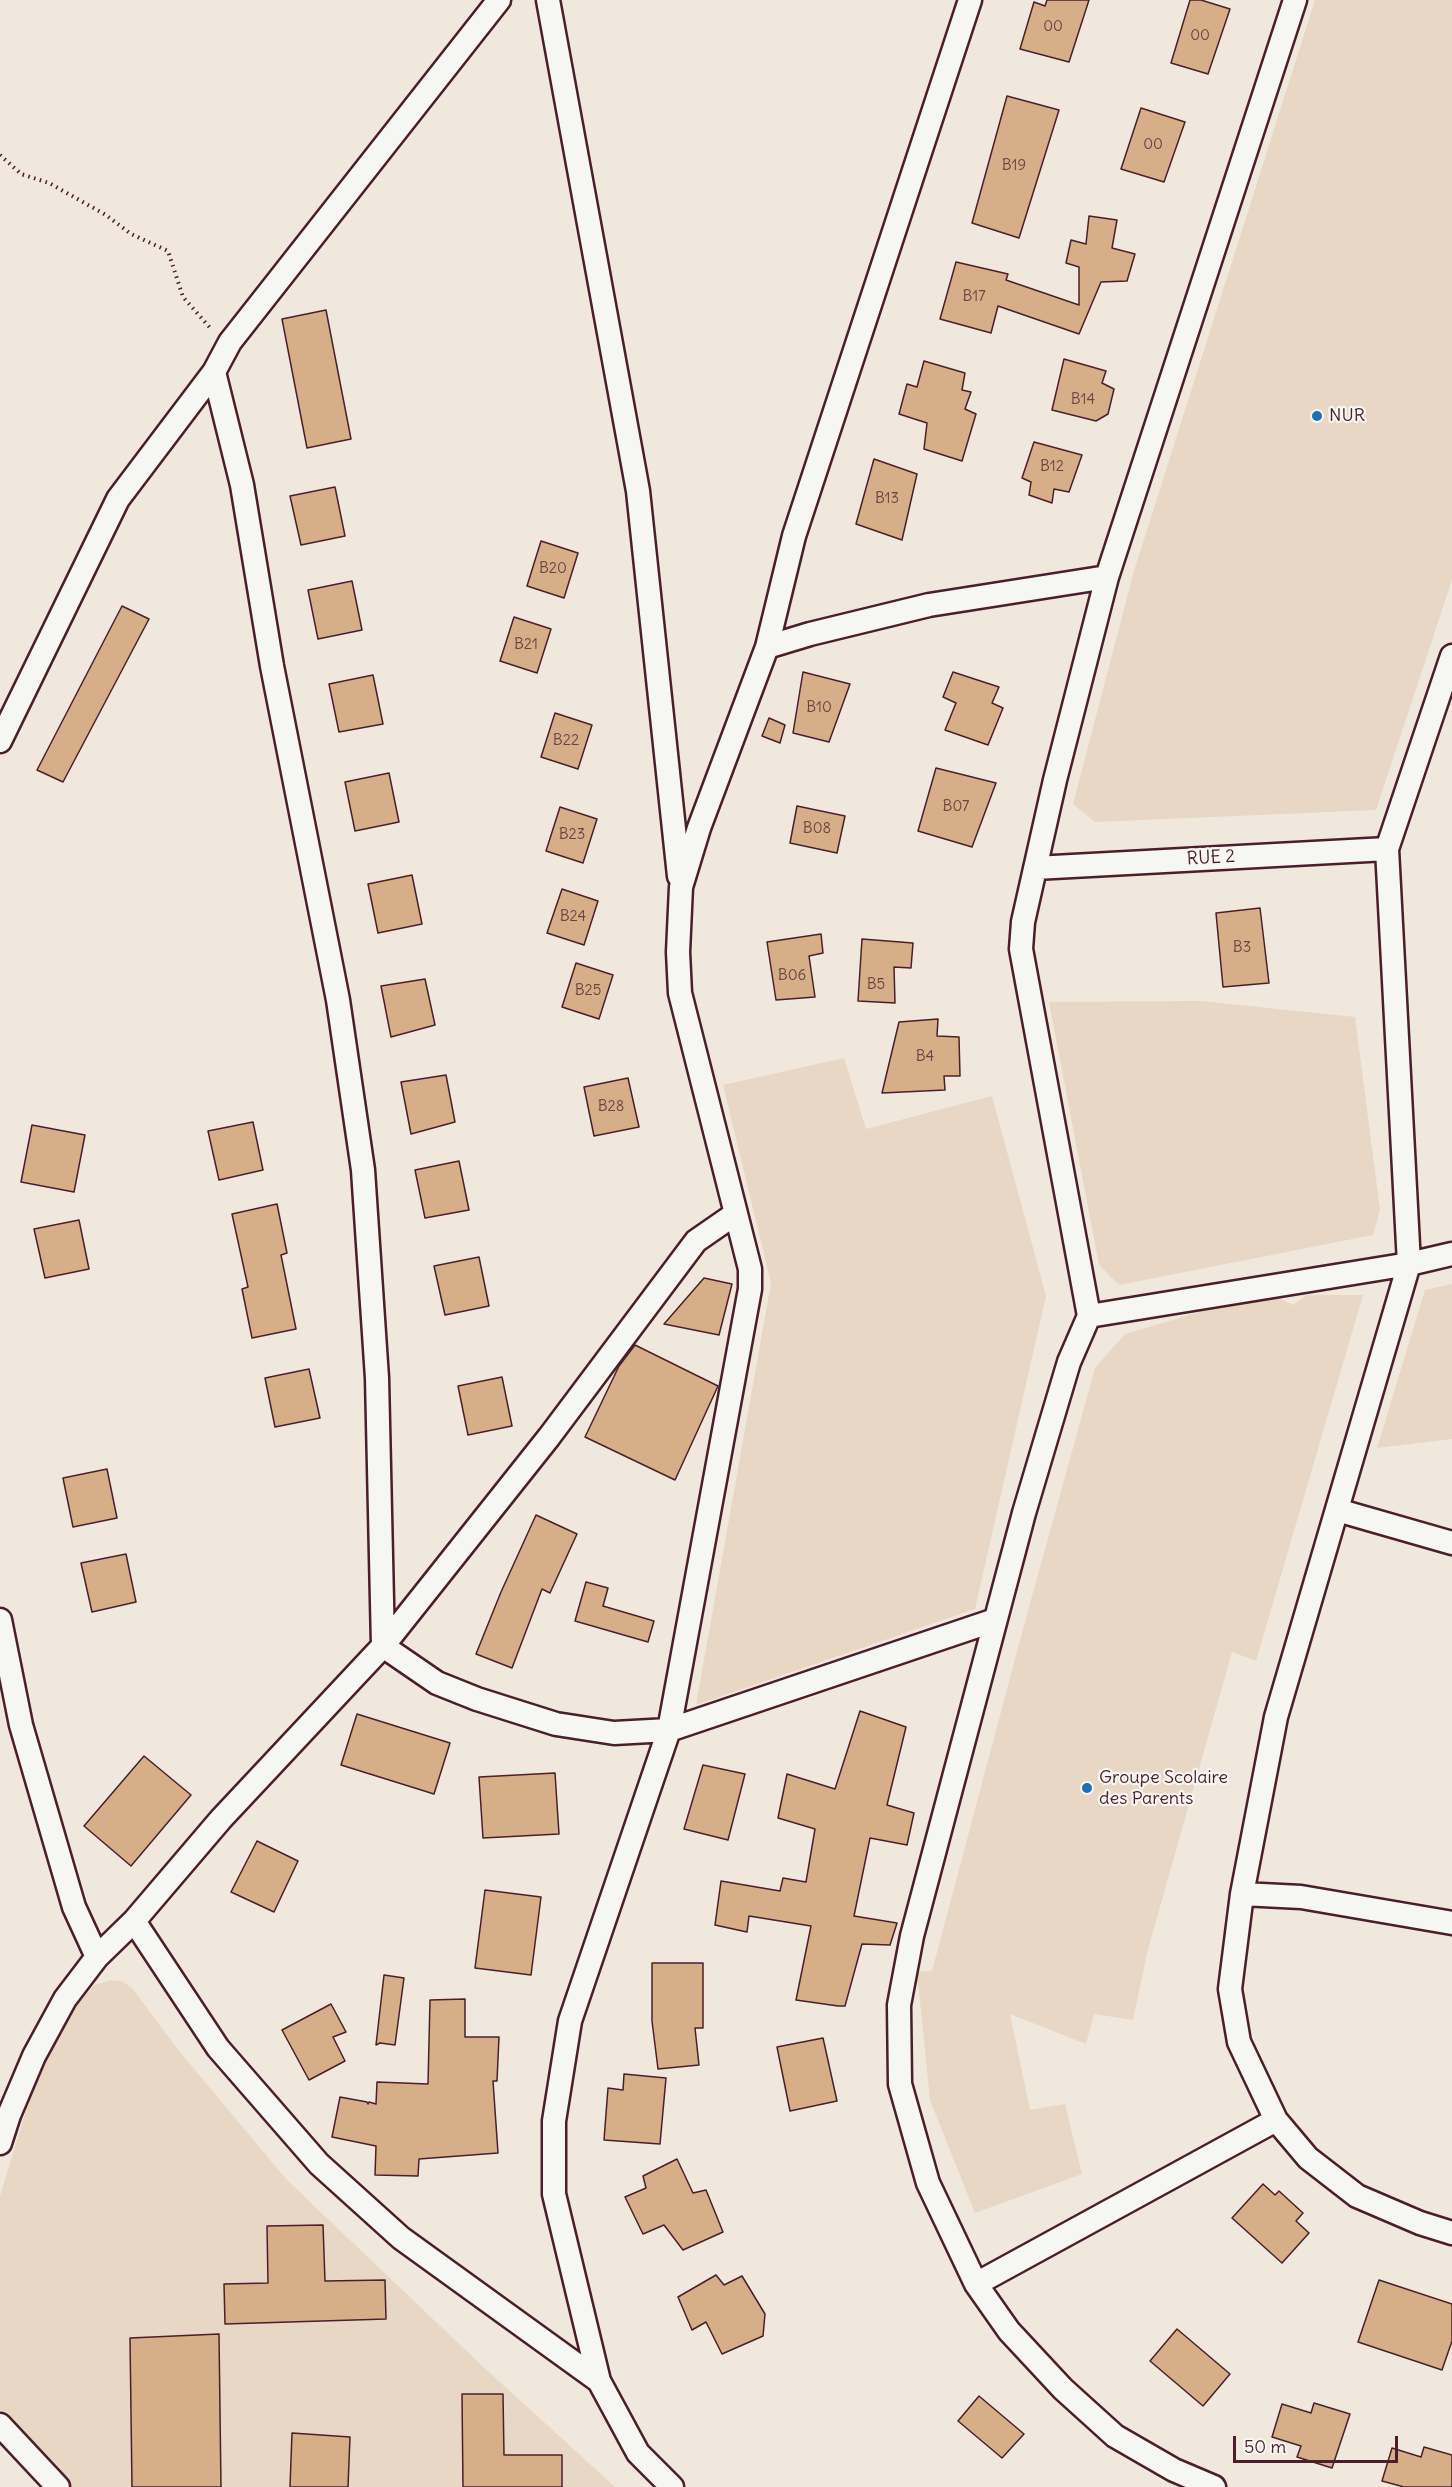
<!DOCTYPE html>
<style>
body{margin:0}
#map{position:relative;width:1452px;height:2487px;overflow:hidden;background:#f0e8dd;font-family:Delius,sans-serif}
canvas{display:block}
.scale{position:absolute;left:1233px;top:2436px;width:165px;height:27px;box-sizing:border-box;border:3px solid #4a1f2b;border-top:0;padding-left:8px;font-size:18px;line-height:21px;white-space:nowrap;color:#4a1f2b;-webkit-text-stroke:4px #f6f6f2;paint-order:stroke}
</style>
<div id="map">
<canvas width="1452" height="2487"></canvas>
<div class="scale">50 m</div>
</div>
<script>
const context = document.querySelector('canvas').getContext('2d');
context.lineJoin = 'round';
function fillPath(path, color) { context.fillStyle = color; context.fill(path, 'evenodd'); }
function stroke(path, color, width, dash) { context.strokeStyle = color; context.lineWidth = width; context.lineCap = dash ? 'butt' : 'round'; context.setLineDash(dash || []); context.stroke(path); }
function label(font, color, halo, rows, align = 'center') {
  context.font = font + ' Delius,sans-serif'; context.lineWidth = 4.5; context.setLineDash([]); context.textBaseline = 'middle'; context.strokeStyle = halo; context.fillStyle = color; for (const [text, x, y, turn = 0] of rows) {
    context.save(); context.translate(x, y); context.rotate((+turn || 0) * Math.PI / 180); context.textAlign = isNaN(turn) ? turn : align; if (halo) context.strokeText(text, 0, 0); context.fillText(text, 0, 0); context.restore();
  }
}
fillPath(new Path2D(`
 M 1315,0 L 1452,0 L 1452,580 L 1376,810 L 1095,822 L 1073,804 L 1134,571 Z
 M 1201,1001 L 1355,1017 L 1380,1210 L 1373,1235 L 1119,1285 L 1099,1265 L 1049,1002 Z
 M 844,1058 L 866,1129 L 992,1096 L 1046,1296 L 975,1609 L 696,1705 L 771,1283 L 723,1085 Z
 M 1452,1284 L 1452,1439 L 1377,1448 L 1425,1290 Z
 M 1267,1292 L 1293,1305 L 1307,1295 L 1363,1295 L 1256,1661 L 1232,1652 L 1147,1953 L 1133,2020 L 1094,2014 L 1086,2044 L 1010,2014 L 1030,2110 L 1065,2104 L 1082,2174 L 975,2213 L 930,2100 L 917,1972 L 932,1971 L 1023,1629 L 1095,1368 L 1125,1334 Z
 M 111,1980 L 122,1981 L 132,1988 L 179,2051 L 287,2180 L 478,2362 L 615,2487 L 69,2487 L 0,2410 L 0,2196 L 34,2084 L 75,2007 L 94,1985 Z`), '#e8d7c4');
const building = new Path2D(`
 M 1047,0 L 1089,0 L 1069,62 L 1020,49 L 1034,2 L 1045,6 Z
 M 1190,0 L 1201,0 L 1230,9 L 1208,74 L 1171,63 Z
 M 1007,96 L 1059,110 L 1019,238 L 972,223 Z
 M 1141,108 L 1185,122 L 1164,182 L 1121,169 Z
 M 1089,216 L 1117,220 L 1112,248 L 1135,254 L 1127,281 L 1101,282 L 1079,334 L 998,306 L 991,333 L 940,319 L 956,262 L 1008,274 L 1006,280 L 1079,305 L 1079,267 L 1066,263 L 1071,240 L 1086,244 Z
 M 326,310 L 351,439 L 307,448 L 282,319 Z
 M 1064,359 L 1106,371 L 1102,383 L 1114,389 L 1108,414 L 1096,421 L 1052,410 Z
 M 924,361 L 965,373 L 962,390 L 971,392 L 965,409 L 976,414 L 962,461 L 924,449 L 927,423 L 899,414 L 907,384 L 917,387 Z
 M 1034,442 L 1082,455 L 1069,492 L 1054,489 L 1052,503 L 1029,495 L 1031,482 L 1022,478 Z
 M 874,459 L 917,474 L 902,540 L 856,524 Z
 M 335,487 L 345,536 L 301,545 L 290,496 Z
 M 541,541 L 578,553 L 564,598 L 527,586 Z
 M 352,581 L 362,630 L 318,639 L 308,590 Z
 M 122,606 L 149,619 L 63,782 L 37,770 Z
 M 514,617 L 551,629 L 537,673 L 500,661 Z
 M 803,672 L 850,684 L 829,742 L 793,733 Z
 M 953,672 L 999,687 L 992,703 L 1003,708 L 988,745 L 945,730 L 956,703 L 943,697 Z
 M 373,675 L 383,724 L 339,732 L 329,684 Z
 M 555,713 L 592,725 L 578,769 L 541,757 Z
 M 769,718 L 785,725 L 780,743 L 762,736 Z
 M 936,768 L 996,783 L 972,847 L 918,831 Z
 M 389,773 L 399,822 L 355,831 L 345,782 Z
 M 797,806 L 845,816 L 837,853 L 790,843 Z
 M 560,807 L 597,819 L 583,863 L 546,851 Z
 M 412,875 L 422,924 L 378,933 L 368,884 Z
 M 562,889 L 598,901 L 584,945 L 547,933 Z
 M 1260,908 L 1269,983 L 1223,987 L 1216,913 Z
 M 821,934 L 823,953 L 809,956 L 815,997 L 776,1000 L 767,942 Z
 M 862,939 L 913,943 L 911,968 L 894,967 L 895,1003 L 858,1001 Z
 M 576,963 L 613,975 L 599,1019 L 562,1007 Z
 M 425,979 L 435,1025 L 391,1037 L 381,986 Z
 M 938,1019 L 937,1036 L 959,1037 L 960,1076 L 944,1076 L 945,1090 L 882,1093 L 899,1022 Z
 M 446,1075 L 455,1122 L 411,1134 L 401,1082 Z
 M 628,1078 L 639,1127 L 594,1136 L 584,1087 Z
 M 253,1122 L 263,1170 L 219,1180 L 208,1131 Z
 M 32,1125 L 85,1135 L 74,1192 L 21,1182 Z
 M 459,1161 L 469,1210 L 425,1218 L 415,1170 Z
 M 277,1204 L 287,1253 L 281,1255 L 296,1329 L 252,1338 L 242,1289 L 248,1287 L 232,1214 Z
 M 79,1220 L 89,1269 L 45,1278 L 34,1229 Z
 M 479,1257 L 489,1306 L 445,1315 L 434,1266 Z
 M 704,1278 L 732,1284 L 719,1335 L 664,1324 Z
 M 635,1345 L 718,1386 L 675,1480 L 585,1437 L 619,1366 Z
 M 309,1369 L 320,1418 L 275,1427 L 265,1378 Z
 M 502,1377 L 512,1426 L 468,1435 L 458,1386 Z
 M 107,1469 L 117,1518 L 73,1527 L 63,1478 Z
 M 536,1515 L 577,1534 L 550,1593 L 542,1589 L 512,1668 L 476,1654 L 501,1592 Z
 M 126,1554 L 136,1602 L 92,1612 L 81,1563 Z
 M 586,1582 L 608,1588 L 603,1606 L 654,1621 L 648,1642 L 575,1621 Z
 M 860,1711 L 906,1727 L 887,1805 L 914,1813 L 907,1845 L 870,1838 L 854,1916 L 897,1923 L 890,1945 L 862,1944 L 845,2006 L 838,2006 L 796,2000 L 811,1926 L 749,1916 L 747,1932 L 715,1925 L 721,1881 L 780,1891 L 783,1878 L 806,1882 L 815,1829 L 778,1818 L 787,1774 L 835,1789 Z
 M 357,1714 L 450,1743 L 434,1794 L 341,1765 Z
 M 144,1756 L 191,1795 L 131,1866 L 84,1826 Z
 M 703,1765 L 745,1774 L 728,1840 L 684,1829 Z
 M 555,1773 L 559,1834 L 483,1838 L 479,1777 Z
 M 257,1841 L 298,1861 L 274,1912 L 231,1892 Z
 M 485,1890 L 541,1897 L 531,1975 L 475,1968 Z
 M 652,1963 L 703,1963 L 703,2028 L 695,2028 L 699,2065 L 658,2069 L 652,2021 Z
 M 384,1975 L 404,1978 L 395,2045 L 380,2043 L 376,2045 Z
 M 465,1999 L 465,2037 L 499,2037 L 497,2081 L 493,2081 L 498,2153 L 419,2159 L 418,2176 L 375,2175 L 376,2146 L 332,2137 L 340,2097 L 367,2102 L 368,2104 L 369,2102 L 376,2104 L 377,2082 L 428,2084 L 430,2000 Z
 M 331,2004 L 346,2032 L 333,2037 L 345,2061 L 309,2080 L 282,2030 Z
 M 823,2038 L 837,2101 L 790,2111 L 777,2047 Z
 M 624,2074 L 666,2078 L 660,2144 L 604,2140 L 608,2088 L 623,2090 Z
 M 677,2159 L 693,2193 L 706,2190 L 723,2232 L 683,2250 L 664,2225 L 643,2234 L 625,2197 L 646,2188 L 643,2176 Z
 M 1263,2184 L 1275,2195 L 1279,2191 L 1303,2213 L 1296,2221 L 1309,2233 L 1282,2263 L 1232,2218 Z
 M 323,2225 L 325,2281 L 385,2280 L 386,2319 L 225,2324 L 224,2284 L 268,2283 L 267,2226 Z
 M 716,2275 L 724,2285 L 742,2276 L 765,2314 L 763,2336 L 722,2354 L 706,2322 L 692,2330 L 678,2297 Z
 M 1379,2280 L 1452,2304 L 1452,2341 L 1442,2370 L 1358,2342 Z
 M 1177,2329 L 1230,2374 L 1203,2406 L 1150,2361 Z
 M 219,2334 L 221,2487 L 132,2487 L 130,2338 Z
 M 462,2394 L 503,2394 L 504,2455 L 562,2455 L 562,2487 L 463,2487 Z
 M 979,2396 L 1024,2434 L 1002,2458 L 958,2421 Z
 M 1314,2403 L 1350,2414 L 1332,2468 L 1297,2457 L 1301,2446 L 1272,2437 L 1282,2404 L 1311,2413 Z
 M 292,2433 L 350,2437 L 348,2487 L 290,2487 Z
 M 1424,2447 L 1452,2455 L 1452,2487 L 1404,2487 L 1382,2481 L 1392,2448 L 1421,2457 Z`);
fillPath(building, '#d6ae88');
stroke(building, '#4a1f2b', 1.5);
const minor = new Path2D(`
 M 548,0 L 638,491 L 679,876
 M 214,372 L 242,485 L 272,666 L 338,1000 L 363,1170 L 377,1378 L 383,1646 L 437,1683 L 477,1699 L 556,1724 L 614,1733 L 669,1730 L 995,1620
 M 767,647 L 794,536 L 970,0
 M 1452,656 L 1387,849 L 1409,1264 L 1276,1717 L 1242,1894 L 1230,1989 L 1239,2042 L 1276,2120 L 1308,2158 L 1357,2196 L 1420,2223 L 1452,2233
 M 0,741 L 118,499 L 214,372 L 230,342 L 499,0
 M 1035,868 L 1387,849
 M 1089,1316 L 1021,949 L 1023,922 L 1055,780 L 1107,577 L 1295,0
 M 1337,1510 L 1452,1543
 M 0,1620 L 21,1725 L 74,1907 L 97,1957
 M 1242,1894 L 1301,1897 L 1452,1923
 M 134,1921 L 218,2048 L 319,2164 L 401,2238 L 599,2381 L 638,2453 L 672,2487
 M 0,2143 L 9,2115 L 34,2056 L 65,1999 L 97,1957 L 134,1921 L 221,1819 L 383,1646 L 549,1437 L 696,1241 L 735,1214
 M 976,2284 L 1276,2120
 M 599,2381 L 554,2194 L 554,2121 L 570,2021 L 669,1730 L 750,1289 L 750,1269 L 680,993 L 678,952 L 681,887 L 699,828 L 767,647 L 810,634 L 929,605 L 1107,577
 M 0,2425 L 58,2487
 M 1214,2487 L 1174,2470 L 1115,2436 L 1063,2389 L 1009,2331 L 976,2284 L 928,2183 L 900,2084 L 899,2005 L 912,1936 L 1024,1513 L 1069,1362 L 1089,1316 L 1409,1264 L 1452,1254`);
stroke(minor, '#4a1f2b', 27);
stroke(new Path2D(`
 M 0,155 L 21,174 L 49,183 L 106,215 L 131,234 L 168,251 L 183,297 L 212,330`), '#4a1f2b', 4, [1.5, 4.5]);
stroke(minor, '#f6f6f2', 22);
for (const [x, y, r, color] of [
 [1317,416,6,"#1f6fb2"],
 [1087,1788,6,"#1f6fb2"]
]) { const dot = new Path2D(); dot.arc(x, y, r, 0, 2 * Math.PI); context.fillStyle = color; context.fill(dot); stroke(dot, '#f6f6f2', 2); }
label('15px', '#6d4342', null, [
 ["00",1053,27],
 ["00",1200,36],
 ["00",1153,145],
 ["B19",1014,166],
 ["B17",974,297],
 ["B14",1083,400],
 ["B12",1052,467],
 ["B13",887,499],
 ["B20",553,569],
 ["B21",526,645],
 ["B10",819,708],
 ["B22",566,741],
 ["B07",956,807],
 ["B08",817,829],
 ["B23",572,835],
 ["B24",573,917],
 ["B3",1242,948],
 ["B06",792,976],
 ["B5",876,985],
 ["B25",588,991],
 ["B4",925,1057],
 ["B28",611,1107]
]);
label('18px', '#4a1f2b', '#f6f6f2', [
 ["NUR",1329,416],
 ["Groupe Scolaire",1099,1778],
 ["des Parents",1099,1799]
], 'left');
label('18px', '#4a1f2b', '#f6f6f2', [
 ["RUE 2",1211,858,-3]
]);
</script>
